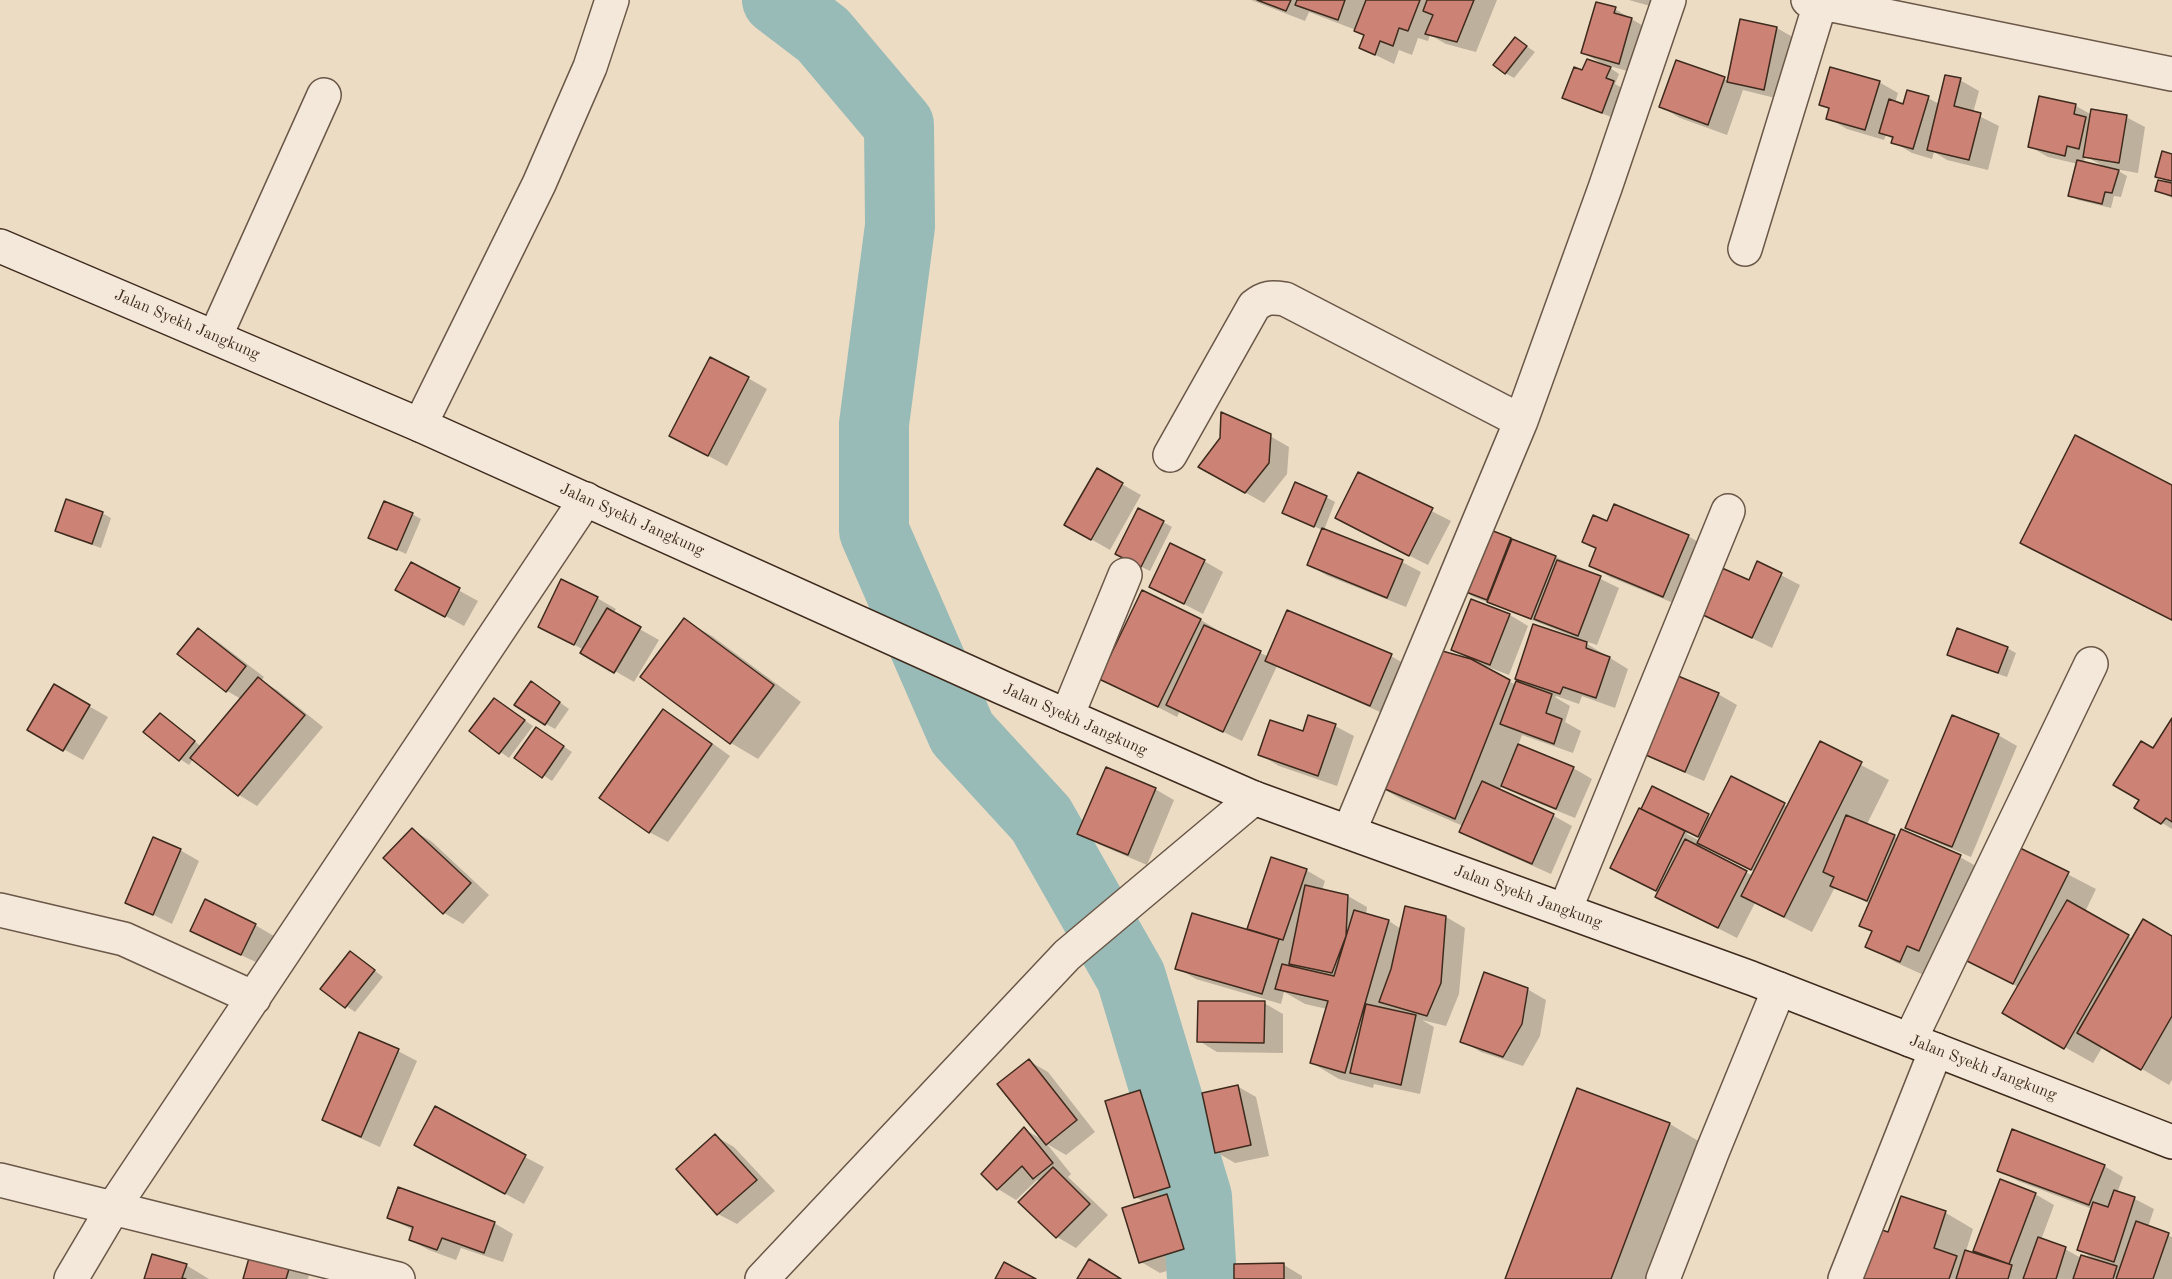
<!DOCTYPE html>
<style>
body{margin:0}
canvas{display:block;background:#ecdcc4}
</style>
<canvas width="2172" height="1279"></canvas>
<script>
const context = document.querySelector('canvas').getContext('2d');
context.lineJoin = 'round';
function fillPath(path, color) { context.fillStyle = color; context.fill(path, 'evenodd'); }
function stroke(path, color, width, dash) { context.strokeStyle = color; context.lineWidth = width; context.lineCap = dash ? 'butt' : 'round'; context.setLineDash(dash || []); context.stroke(path); }
function label(font, color, halo, rows, align = 'center') {
  context.font = font + ' "Old Standard TT",serif'; context.lineWidth = 4.5; context.setLineDash([]); context.textBaseline = 'middle'; context.strokeStyle = halo; context.fillStyle = color; for (const [text, x, y, turn = 0] of rows) {
    context.save(); context.translate(x, y); context.rotate((+turn || 0) * Math.PI / 180); context.textAlign = isNaN(turn) ? turn : align; if (halo) context.strokeText(text, 0, 0); context.fillText(text, 0, 0); context.restore();
  }
}
fillPath(new Path2D(`
 M 1251,0 L 1497,0 L 1476,52 L 1446,44 L 1430,35 L 1428,41 L 1418,38 L 1412,55 L 1399,50 L 1394,64 L 1361,48 L 1365,36 L 1356,30 L 1309,12 L 1305,21 Z
 M 1629,0 L 1652,0 L 1650,6 Z
 M 1615,9 L 1650,30 L 1638,74 L 1606,65 L 1619,74 L 1615,84 L 1622,88 L 1611,117 L 1564,98 L 1583,72 L 1602,66 L 1603,64 L 1583,53 Z
 M 1777,28 L 1796,39 L 1783,100 L 1743,90 L 1727,135 L 1680,118 L 1661,107 L 1724,79 L 1728,81 Z
 M 1516,39 L 1535,52 L 1514,78 L 1505,73 Z
 M 1960,80 L 1979,91 L 1973,113 L 1999,126 L 1988,170 L 1947,160 L 1934,152 L 1932,159 L 1912,153 L 1893,142 L 1894,140 L 1886,135 L 1884,140 L 1847,129 L 1828,118 L 1830,110 L 1821,105 L 1879,82 L 1898,93 L 1895,103 L 1904,106 L 1928,98 L 1939,104 Z
 M 2040,98 L 2076,106 L 2092,115 L 2126,117 L 2145,127 L 2138,173 L 2115,169 L 2127,176 L 2121,197 L 2114,196 L 2111,208 L 2078,200 L 2069,195 L 2078,164 L 2048,157 L 2029,146 ZM 2085,156 L 2103,166 L 2084,163 Z
 M 2172,156 L 2172,198 L 2157,191 L 2170,184 L 2157,176 Z
 M 748,378 L 767,389 L 727,466 L 690,446 Z
 M 1270,436 L 1289,447 L 1287,474 L 1264,503 L 1200,467 Z
 M 1097,470 L 1141,495 L 1110,550 L 1066,525 Z
 M 1359,474 L 1451,521 L 1428,565 L 1356,529 Z
 M 2172,486 L 2172,621 L 2057,563 L 2022,543 Z
 M 1326,497 L 1335,502 L 1324,530 L 1402,562 L 1421,572 L 1406,607 L 1328,576 L 1309,565 L 1323,530 L 1293,518 Z
 M 102,513 L 111,518 L 101,548 L 66,536 L 57,530 Z
 M 412,514 L 421,519 L 406,554 L 370,537 Z
 M 1163,522 L 1172,527 L 1150,571 L 1125,559 Z
 M 1608,523 L 1688,536 L 1707,547 L 1683,607 L 1610,577 L 1591,566 L 1597,549 L 1584,541 Z
 M 1479,527 L 1556,557 L 1619,588 L 1597,645 L 1585,641 L 1584,642 L 1628,669 L 1615,708 L 1582,696 L 1579,704 L 1556,696 L 1555,697 L 1570,706 L 1565,722 L 1581,731 L 1573,753 L 1522,735 L 1518,746 L 1573,768 L 1592,779 L 1575,818 L 1521,796 L 1502,785 L 1500,791 L 1554,816 L 1572,826 L 1551,874 L 1479,842 L 1461,831 L 1463,826 L 1401,799 L 1373,783 L 1470,659 L 1453,650 L 1472,601 L 1510,615 L 1528,626 L 1509,675 L 1483,665 L 1483,667 L 1516,685 L 1530,687 L 1531,686 L 1517,678 L 1576,640 L 1577,638 L 1474,597 L 1455,586 Z
 M 1204,561 L 1223,572 L 1203,614 L 1151,587 Z
 M 1758,563 L 1800,585 L 1772,648 L 1703,614 L 1749,582 Z
 M 411,564 L 478,601 L 464,626 L 416,600 Z
 M 1143,592 L 1201,620 L 1219,631 L 1218,633 L 1269,657 L 1288,612 L 1391,656 L 1410,667 L 1389,716 L 1277,666 L 1242,741 L 1180,711 L 1177,717 L 1101,678 Z
 M 597,598 L 616,609 L 613,614 L 659,640 L 634,682 L 582,652 L 584,650 L 540,626 Z
 M 684,620 L 712,636 L 801,702 L 758,759 L 731,743 Z
 M 198,630 L 217,641 L 264,677 L 261,681 L 277,690 L 323,727 L 257,806 L 239,795 L 193,759 L 189,765 L 180,759 L 160,715 L 202,747 L 241,699 L 227,691 Z
 M 2007,648 L 2016,653 L 2007,677 L 1958,660 L 1949,655 Z
 M 55,687 L 108,717 L 83,760 L 29,730 Z
 M 540,688 L 569,709 L 555,729 L 546,724 Z
 M 1718,694 L 1737,705 L 1704,781 L 1653,759 L 1634,749 Z
 M 495,700 L 533,726 L 509,758 L 471,731 Z
 M 663,711 L 682,721 L 730,756 L 668,842 L 649,832 Z
 M 2172,721 L 2172,829 L 2136,807 L 2141,800 L 2154,750 Z
 M 1335,726 L 1354,736 L 1337,786 L 1279,766 L 1260,755 L 1304,733 Z
 M 545,734 L 572,752 L 552,781 L 517,758 Z
 M 1998,735 L 2017,746 L 1971,857 L 1926,838 L 1907,827 Z
 M 1820,743 L 1889,780 L 1867,824 L 1899,839 L 1960,857 L 1988,873 L 1928,977 L 1895,962 L 1867,946 L 1873,932 L 1861,925 L 1870,904 L 1835,887 L 1812,932 L 1755,903 L 1737,938 L 1676,907 L 1659,893 L 1612,868 L 1654,814 L 1653,788 L 1711,818 L 1732,778 L 1788,807 ZM 1688,831 L 1701,838 L 1700,841 L 1687,834 ZM 1703,844 L 1755,872 L 1753,876 L 1700,849 Z
 M 1155,789 L 1174,800 L 1147,865 L 1098,844 L 1079,833 Z
 M 412,830 L 431,841 L 489,895 L 463,924 L 444,913 Z
 M 2019,849 L 2096,889 L 2085,912 L 2133,939 L 2172,938 L 2172,1080 L 2169,1085 L 2103,1046 L 2093,1063 L 2004,1013 L 2018,987 L 1963,958 Z
 M 180,850 L 199,861 L 172,924 L 127,902 Z
 M 1272,858 L 1306,870 L 1325,881 L 1322,890 L 1348,896 L 1367,907 L 1366,915 L 1389,921 L 1401,929 L 1446,917 L 1465,928 L 1459,994 L 1446,1026 L 1422,1020 L 1434,1027 L 1420,1094 L 1374,1084 L 1373,1088 L 1339,1079 L 1312,1063 L 1327,1009 L 1305,1004 L 1284,992 L 1281,1004 L 1196,979 L 1177,968 L 1247,931 Z
 M 255,925 L 274,936 L 260,964 L 211,941 Z
 M 359,958 L 383,977 L 355,1012 L 322,989 Z
 M 1527,989 L 1546,1000 L 1540,1036 L 1523,1066 L 1481,1052 L 1462,1041 Z
 M 1264,1003 L 1283,1014 L 1283,1053 L 1217,1052 L 1199,1041 Z
 M 398,1051 L 417,1061 L 380,1147 L 342,1130 L 324,1119 Z
 M 1029,1061 L 1048,1072 L 1095,1132 L 1066,1155 L 1047,1144 L 1071,1174 L 1068,1177 L 1108,1215 L 1076,1248 L 1057,1237 L 1021,1202 L 1040,1182 L 1037,1180 L 1016,1200 L 998,1189 L 1024,1129 L 1043,1140 Z
 M 1237,1086 L 1256,1097 L 1269,1156 L 1235,1163 L 1216,1152 Z
 M 1578,1090 L 1670,1124 L 1705,1145 L 1654,1279 L 1506,1279 Z
 M 1140,1092 L 1159,1103 L 1188,1198 L 1177,1201 L 1186,1206 L 1203,1260 L 1160,1273 L 1141,1262 L 1145,1202 L 1136,1197 Z
 M 715,1136 L 734,1147 L 775,1191 L 737,1224 L 718,1214 Z
 M 435,1155 L 525,1157 L 544,1167 L 524,1204 Z
 M 2104,1166 L 2123,1177 L 2117,1193 L 2135,1199 L 2154,1209 L 2148,1227 L 2172,1237 L 2172,1279 L 1847,1279 L 1889,1234 L 1902,1197 L 1946,1213 L 1973,1229 L 1966,1251 L 1986,1258 L 1975,1250 L 2035,1194 L 2054,1205 L 2041,1240 L 2065,1249 L 2081,1258 L 2097,1261 L 2078,1249 L 2092,1209 L 2018,1181 L 1999,1170 Z
 M 389,1218 L 494,1223 L 513,1234 L 503,1262 L 461,1248 L 456,1260 L 429,1250 L 410,1240 L 413,1230 Z
 M 254,1246 L 311,1268 L 308,1279 L 245,1279 Z
 M 186,1265 L 209,1279 L 146,1279 Z
 M 1284,1265 L 1302,1276 L 1302,1279 L 1235,1279 Z`), '#0003');
stroke(new Path2D(`
 M 777,0 L 823,35 L 899,125 L 900,226 L 874,424 L 874,531 L 962,733 L 1041,819 L 1131,977 L 1197,1197 L 1202,1279`), '#99bbb7', 70);
const building = new Path2D(`
 M 1257,0 L 1291,0 L 1286,11 Z
 M 1297,0 L 1345,0 L 1338,20 L 1295,5 Z
 M 1366,0 L 1420,0 L 1408,31 L 1399,28 L 1393,46 L 1380,41 L 1375,55 L 1359,48 L 1364,35 L 1354,31 Z
 M 1427,0 L 1474,0 L 1457,42 L 1425,34 L 1433,15 L 1423,11 Z
 M 1596,2 L 1616,7 L 1614,13 L 1632,18 L 1619,64 L 1581,53 Z
 M 1740,19 L 1777,27 L 1764,90 L 1727,82 Z
 M 1515,37 L 1527,46 L 1505,74 L 1493,65 Z
 M 1587,59 L 1611,67 L 1606,78 L 1614,81 L 1602,113 L 1562,98 L 1574,67 L 1582,70 Z
 M 1676,60 L 1725,77 L 1708,125 L 1659,107 Z
 M 1830,67 L 1880,81 L 1865,130 L 1826,119 L 1829,108 L 1819,105 Z
 M 1945,75 L 1961,78 L 1954,106 L 1981,113 L 1969,160 L 1927,150 Z
 M 1907,90 L 1929,96 L 1913,149 L 1891,143 L 1893,137 L 1879,133 L 1889,99 L 1903,104 Z
 M 2039,96 L 2076,104 L 2074,114 L 2086,117 L 2079,149 L 2067,146 L 2065,156 L 2028,147 Z
 M 2091,109 L 2127,115 L 2119,163 L 2083,157 Z
 M 2162,151 L 2172,154 L 2172,181 L 2155,177 Z
 M 2077,160 L 2119,170 L 2112,193 L 2105,192 L 2102,204 L 2068,196 Z
 M 2158,180 L 2172,183 L 2172,196 L 2155,191 Z
 M 710,357 L 749,377 L 708,456 L 669,436 Z
 M 1221,412 L 1271,434 L 1269,463 L 1245,493 L 1198,467 L 1220,438 Z
 M 2075,435 L 2172,485 L 2172,620 L 2020,543 Z
 M 1097,468 L 1123,483 L 1091,540 L 1064,525 Z
 M 1358,472 L 1433,508 L 1409,556 L 1335,518 Z
 M 1295,482 L 1327,496 L 1314,527 L 1282,513 Z
 M 66,499 L 103,512 L 92,544 L 55,531 Z
 M 384,501 L 413,513 L 397,550 L 368,538 Z
 M 1614,504 L 1689,535 L 1663,597 L 1589,566 L 1596,548 L 1582,542 L 1593,515 L 1607,521 Z
 M 1138,508 L 1164,521 L 1141,567 L 1115,554 Z
 M 1478,525 L 1511,538 L 1487,600 L 1453,587 Z
 M 1322,528 L 1403,560 L 1387,598 L 1307,565 Z
 M 1512,539 L 1556,556 L 1531,619 L 1487,602 Z
 M 1170,543 L 1205,560 L 1184,604 L 1149,587 Z
 M 1557,560 L 1601,576 L 1578,636 L 1534,619 Z
 M 1757,561 L 1782,573 L 1752,638 L 1701,614 L 1722,568 L 1749,580 Z
 M 411,562 L 460,588 L 445,617 L 395,590 Z
 M 561,579 L 598,597 L 574,645 L 538,627 Z
 M 1142,590 L 1201,619 L 1158,707 L 1099,679 Z
 M 1471,599 L 1510,614 L 1490,665 L 1451,650 Z
 M 607,608 L 641,627 L 614,673 L 580,653 Z
 M 1287,610 L 1392,654 L 1370,706 L 1265,661 Z
 M 684,618 L 774,685 L 730,744 L 640,677 Z
 M 1533,624 L 1587,642 L 1586,648 L 1610,657 L 1596,698 L 1563,687 L 1560,694 L 1515,679 Z
 M 1204,625 L 1261,651 L 1223,732 L 1166,705 Z
 M 198,628 L 246,666 L 226,692 L 177,654 Z
 M 1957,628 L 2008,647 L 1998,673 L 1947,655 Z
 M 1428,647 L 1471,659 L 1510,680 L 1455,819 L 1371,783 Z
 M 1666,671 L 1719,693 L 1685,772 L 1632,749 Z
 M 258,677 L 305,715 L 238,796 L 190,758 Z
 M 531,681 L 560,702 L 545,725 L 514,705 Z
 M 1516,681 L 1552,694 L 1546,713 L 1562,719 L 1554,744 L 1500,724 Z
 M 54,684 L 90,705 L 63,751 L 27,730 Z
 M 494,698 L 525,720 L 499,754 L 469,731 Z
 M 663,709 L 712,744 L 649,833 L 599,798 Z
 M 160,713 L 195,741 L 179,761 L 143,732 Z
 M 1308,715 L 1336,724 L 1318,776 L 1258,755 L 1270,720 L 1303,731 Z
 M 1952,715 L 1999,734 L 1952,847 L 1905,828 Z
 M 2172,718 L 2172,822 L 2166,818 L 2161,824 L 2134,808 L 2139,800 L 2113,785 L 2141,741 L 2153,748 Z
 M 536,727 L 564,746 L 542,778 L 514,758 Z
 M 1820,741 L 1862,762 L 1784,917 L 1741,896 Z
 M 1518,744 L 1574,767 L 1556,809 L 1501,786 Z
 M 1106,767 L 1156,788 L 1128,855 L 1077,834 Z
 M 1731,776 L 1785,803 L 1751,870 L 1697,843 Z
 M 1482,781 L 1554,814 L 1532,864 L 1459,832 Z
 M 1652,786 L 1709,814 L 1698,837 L 1641,809 Z
 M 1639,808 L 1685,831 L 1656,891 L 1610,868 Z
 M 1846,815 L 1895,835 L 1867,901 L 1830,886 L 1834,877 L 1823,872 Z
 M 412,828 L 471,883 L 443,914 L 383,858 Z
 M 1901,829 L 1961,855 L 1919,951 L 1907,946 L 1900,962 L 1865,947 L 1872,931 L 1859,926 Z
 M 153,837 L 181,849 L 153,915 L 125,903 Z
 M 1685,839 L 1747,871 L 1718,928 L 1655,897 Z
 M 2018,847 L 2069,872 L 2013,984 L 1961,958 Z
 M 1271,857 L 1307,869 L 1283,940 L 1247,929 Z
 M 1305,885 L 1348,895 L 1346,936 L 1332,973 L 1289,964 Z
 M 205,899 L 256,924 L 241,955 L 190,931 Z
 M 2067,900 L 2129,935 L 2064,1049 L 2002,1013 Z
 M 1405,906 L 1446,916 L 1441,983 L 1427,1016 L 1379,1002 L 1391,969 Z
 M 1354,910 L 1389,920 L 1345,1073 L 1310,1063 L 1328,1001 L 1275,989 L 1282,964 L 1334,976 Z
 M 1192,913 L 1279,939 L 1262,994 L 1175,969 Z
 M 2143,919 L 2172,936 L 2172,1016 L 2141,1070 L 2077,1033 Z
 M 350,951 L 375,970 L 345,1008 L 320,989 Z
 M 1484,972 L 1528,988 L 1522,1024 L 1503,1057 L 1460,1042 Z
 M 1198,1001 L 1265,1001 L 1264,1043 L 1197,1042 Z
 M 1366,1004 L 1416,1015 L 1401,1085 L 1350,1073 Z
 M 359,1032 L 399,1049 L 361,1137 L 322,1120 Z
 M 1029,1059 L 1077,1120 L 1046,1145 L 997,1084 Z
 M 1238,1085 L 1251,1145 L 1215,1153 L 1202,1093 Z
 M 1577,1088 L 1670,1123 L 1611,1279 L 1505,1279 Z
 M 1140,1090 L 1170,1187 L 1134,1198 L 1105,1101 Z
 M 435,1106 L 526,1155 L 505,1194 L 414,1145 Z
 M 1024,1127 L 1053,1163 L 1033,1179 L 1022,1166 L 997,1190 L 981,1174 Z
 M 2012,1129 L 2105,1165 L 2089,1205 L 1997,1171 Z
 M 715,1134 L 757,1180 L 717,1215 L 676,1169 Z
 M 1053,1167 L 1090,1204 L 1056,1238 L 1018,1202 Z
 M 2000,1179 L 2036,1193 L 2009,1264 L 1973,1251 Z
 M 398,1187 L 495,1222 L 484,1253 L 442,1238 L 437,1250 L 409,1240 L 413,1227 L 387,1218 Z
 M 2114,1190 L 2135,1197 L 2114,1262 L 2077,1250 L 2093,1202 L 2108,1207 Z
 M 1167,1194 L 1184,1249 L 1139,1263 L 1122,1208 Z
 M 1901,1196 L 1946,1211 L 1934,1248 L 1957,1256 L 1949,1279 L 1846,1279 L 1867,1225 L 1888,1232 Z
 M 2136,1221 L 2169,1233 L 2153,1279 L 2116,1279 Z
 M 2038,1237 L 2066,1247 L 2056,1279 L 2023,1279 Z
 M 253,1244 L 293,1256 L 286,1279 L 243,1279 Z
 M 1965,1250 L 2012,1265 L 2008,1279 L 1956,1279 Z
 M 152,1254 L 187,1264 L 182,1278 L 186,1279 L 144,1279 Z
 M 2081,1255 L 2117,1266 L 2113,1279 L 2073,1279 Z
 M 1089,1259 L 1121,1279 L 1077,1279 Z
 M 1004,1262 L 1036,1279 L 995,1279 Z
 M 1284,1263 L 1284,1279 L 1234,1279 L 1234,1264 Z`);
fillPath(building, '#cc8275');
stroke(building, '#3f2b1d', 1.5);
const street = new Path2D(`
 M 1808,0 L 2172,74
 M 1745,249 L 1820,4
 M 215,337 L 324,95
 M 1521,421 L 1605,188 L 1669,0
 M 420,425 L 539,184 L 590,67 L 612,0
 M 1170,455 L 1254,306 C 1265,297 1271,297 1285,299 L 1521,421 L 1349,832
 M 1067,716 L 1125,575
 M 0,910 L 124,939 L 254,998
 M 1565,910 L 1728,511
 M 1910,1040 L 2091,664
 M 0,1180 L 398,1279
 M 71,1279 L 113,1208 L 586,499
 M 762,1279 L 1067,955 L 1254,798
 M 1663,1279 L 1713,1150 L 1779,989
 M 1845,1279 L 1936,1050`);
const secondary = new Path2D(`
 M 0,246 L 420,425 L 1001,687 L 1254,798 L 1751,978 L 2172,1142`);
stroke(street, '#6a5747', 36);
stroke(secondary, '#3f2b1d', 36);
stroke(street, '#f3e8d9', 33);
stroke(secondary, '#f3e8d9', 33);
label('16px', '#3f2b1d', '#f3e8d9', [
 ["Jalan Syekh Jangkung",187,325,23],
 ["Jalan Syekh Jangkung",632,520,24],
 ["Jalan Syekh Jangkung",1075,720,24],
 ["Jalan Syekh Jangkung",1528,897,20],
 ["Jalan Syekh Jangkung",1983,1068,21]
]);
</script>
